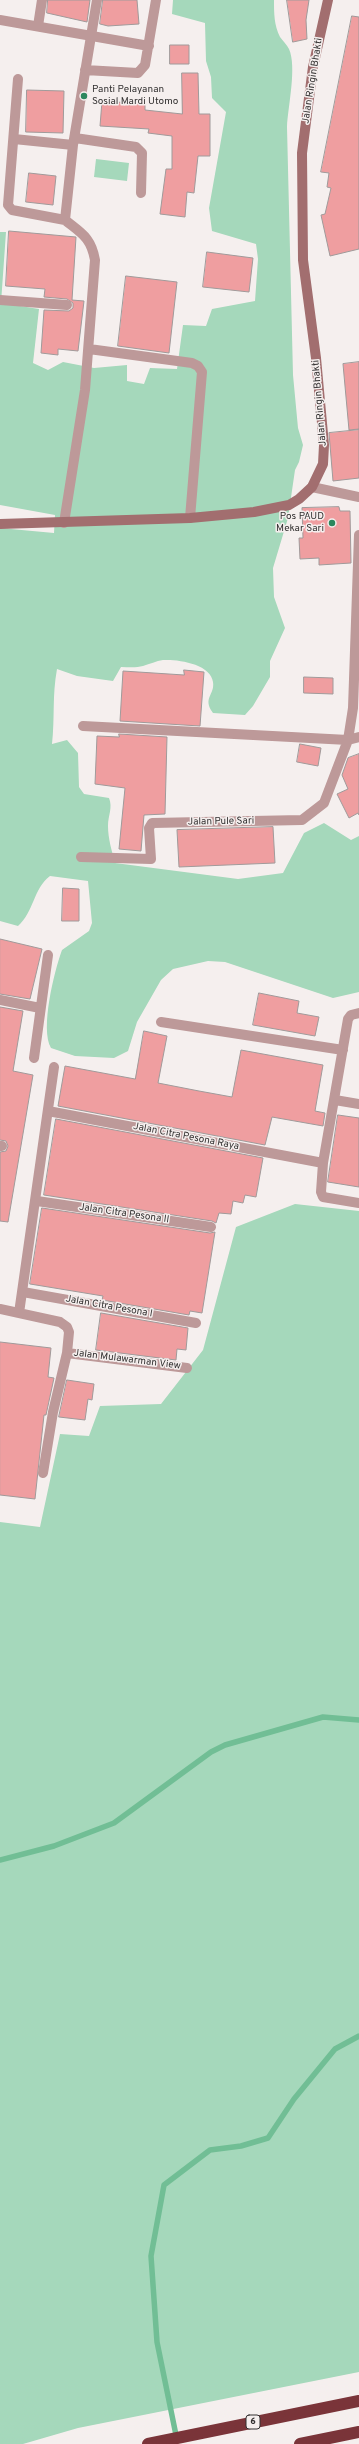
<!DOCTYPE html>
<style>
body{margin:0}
canvas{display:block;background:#f5efee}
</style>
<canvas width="359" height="2444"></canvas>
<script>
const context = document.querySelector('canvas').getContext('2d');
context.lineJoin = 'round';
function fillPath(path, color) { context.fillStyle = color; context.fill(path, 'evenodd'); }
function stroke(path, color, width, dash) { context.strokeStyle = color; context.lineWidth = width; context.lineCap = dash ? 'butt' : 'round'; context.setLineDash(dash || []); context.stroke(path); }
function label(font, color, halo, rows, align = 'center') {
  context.font = font + ' Overpass,sans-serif'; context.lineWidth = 3; context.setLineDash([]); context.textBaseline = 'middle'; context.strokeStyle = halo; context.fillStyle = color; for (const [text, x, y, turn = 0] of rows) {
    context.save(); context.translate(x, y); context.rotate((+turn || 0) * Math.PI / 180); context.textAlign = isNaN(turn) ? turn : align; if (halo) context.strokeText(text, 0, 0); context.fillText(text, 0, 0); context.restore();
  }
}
fillPath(new Path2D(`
 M 173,0 L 274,0 C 274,13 274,25 280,37 C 283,41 287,45 289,49 C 297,67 288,106 287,127 L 293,375 L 298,428 L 303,445 L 299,462 L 295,470 L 288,518 L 273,568 L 274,597 L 285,628 L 270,661 L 270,677 L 253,706 L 245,715 L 213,713 C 202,698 215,695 213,682 C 211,664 178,659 163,660 C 156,661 150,664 143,666 C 136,668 128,667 121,667 L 113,681 L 77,676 L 57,669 C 52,696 55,718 52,744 L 67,740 L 78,753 L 79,787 L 84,794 L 109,798 C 113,808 108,815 108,826 C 108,839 112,851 115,863 L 238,879 L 283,873 L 304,833 L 324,823 L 351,840 L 359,836 L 359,992 L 333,998 L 225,962 L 208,961 L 173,969 L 161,980 L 137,1022 L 128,1051 L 114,1058 L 75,1056 L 51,1048 C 40,1029 54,972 62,950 L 89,931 L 92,923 L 88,881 L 50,876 C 33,889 34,912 18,926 L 0,921 L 0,528 L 54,533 L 55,515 L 0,505 L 0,232 L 6,232 L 1,303 L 39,309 L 33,363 L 48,370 L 63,362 L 94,368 L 127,365 L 127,381 L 144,384 L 150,368 L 177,369 L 183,325 L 206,326 L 212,309 L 255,301 L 258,259 L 256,244 L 212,231 L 209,208 L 226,112 L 212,98 L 211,77 L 206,61 L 205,23 L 172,14 Z
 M 96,159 L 129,163 L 127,181 L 94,177 Z
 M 295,1204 L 359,1211 L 359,2372 L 78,2428 L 23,2444 L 0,2444 L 0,1522 L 40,1527 L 60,1434 L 89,1436 L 100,1406 L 161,1404 L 203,1350 L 236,1227 Z`), '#a5d8bb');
stroke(new Path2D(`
 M 0,1860 L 54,1846 L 114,1823 L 211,1752 L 225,1745 L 323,1717 L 359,1720
 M 177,2440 L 157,2342 L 151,2256 L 164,2185 L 210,2150 L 241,2146 L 268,2138 L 294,2099 L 335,2049 L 359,2036`), '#71be95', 5.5);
const building = new Path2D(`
 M 48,0 L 90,0 L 87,22 L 47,13 Z
 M 103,0 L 137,0 L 139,24 L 108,26 L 100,24 Z
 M 287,0 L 309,0 L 306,20 L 307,39 L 293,42 Z
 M 352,16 L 359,17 L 359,249 L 330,256 L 321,215 L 325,214 L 331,188 L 327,187 L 329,173 L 321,172 Z
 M 170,45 L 189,45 L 189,64 L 170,64 Z
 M 182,73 L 198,73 L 199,114 L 210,114 L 210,156 L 198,156 L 194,193 L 187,192 L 185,217 L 160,214 L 166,169 L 172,169 L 172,136 L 148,133 L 149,129 L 100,126 L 102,101 L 145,104 L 145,110 L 182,114 Z
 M 27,90 L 64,91 L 63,133 L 26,132 Z
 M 29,173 L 56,176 L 53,205 L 26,202 Z
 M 9,231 L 76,237 L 72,300 L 84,301 L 78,351 L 58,349 L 58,355 L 41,353 L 44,310 L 69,311 L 73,308 L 73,303 L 67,299 L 44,297 L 45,289 L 6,286 Z
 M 207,252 L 253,258 L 249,292 L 203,287 Z
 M 126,276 L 177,282 L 169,353 L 118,346 Z
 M 359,362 L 359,429 L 349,430 L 343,364 Z
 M 359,430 L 359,478 L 333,481 L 329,433 Z
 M 339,507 L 340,511 L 350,511 L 351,563 L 319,565 L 319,558 L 300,559 L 299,538 L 303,538 L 302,508 Z
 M 184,670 L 204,672 L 200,726 L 120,721 L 123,671 L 184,675 Z
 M 304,677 L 333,678 L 333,694 L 304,693 Z
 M 119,734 L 167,737 L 165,814 L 144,815 L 141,851 L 119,849 L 125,788 L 95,784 L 97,736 L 119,737 Z
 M 300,744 L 321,748 L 318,766 L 297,762 Z
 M 359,754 L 359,815 L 358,813 L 349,818 L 337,794 L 348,789 L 342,775 L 348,758 Z
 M 273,827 L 275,863 L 179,867 L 177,830 Z
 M 63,888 L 79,889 L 79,921 L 62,921 Z
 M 0,939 L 42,949 L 30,999 L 0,994 Z
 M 259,993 L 299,1001 L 297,1013 L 319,1017 L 315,1036 L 253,1025 Z
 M 0,1007 L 23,1011 L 13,1071 L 33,1075 L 8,1222 L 0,1221 L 0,1152 L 6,1151 L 8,1146 L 6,1141 L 0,1140 Z
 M 144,1031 L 167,1036 L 158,1083 L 199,1091 L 232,1097 L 241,1050 L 323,1065 L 315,1111 L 325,1113 L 323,1126 L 272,1117 L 265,1145 L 58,1106 L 65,1066 L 135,1079 Z
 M 338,1115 L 359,1118 L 359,1187 L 328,1182 Z
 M 56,1119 L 263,1158 L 256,1197 L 245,1195 L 243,1203 L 233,1201 L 231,1214 L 219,1213 L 216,1223 L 212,1221 L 44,1195 Z
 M 42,1208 L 210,1233 L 215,1232 L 202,1313 L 190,1311 L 189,1315 L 102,1300 L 103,1296 L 30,1284 Z
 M 101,1313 L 188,1328 L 186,1350 L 177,1349 L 176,1360 L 96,1350 Z
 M 0,1342 L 51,1348 L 48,1377 L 54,1378 L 46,1415 L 44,1415 L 35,1499 L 0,1495 Z
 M 67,1380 L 94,1384 L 92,1400 L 88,1399 L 85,1420 L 59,1417 Z`);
fillPath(building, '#ef9ea0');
stroke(building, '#a09a9a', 1);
stroke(new Path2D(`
 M 0,20 L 149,46
 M 38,26 L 42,0
 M 85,70 L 138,73 L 145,65 L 156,0
 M 18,79 L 8,205 L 12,210 L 65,220
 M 75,138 L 136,147 L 142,153 L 141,193
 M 14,139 L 73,145
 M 0,300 L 67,305
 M 89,349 L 192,363 L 198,366 L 202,372 L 190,518
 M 312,487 L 359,497
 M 64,523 L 85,390 L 95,260 C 91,237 81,233 65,220 L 73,145 L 97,0
 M 83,726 L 348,740 L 359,737
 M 81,857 L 151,859 L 149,828 L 152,823 L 302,820 L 324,803 L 348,740 L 353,708 L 359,535
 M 0,1000 L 40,1008
 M 161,1022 L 343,1050
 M 34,1058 L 48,955
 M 335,1100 L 359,1104
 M 48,1111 L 323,1163 L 348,1019 L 351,1015 L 359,1013
 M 0,1146 L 2,1146
 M 323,1163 L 321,1192 L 323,1197 L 359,1203
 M 37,1201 L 211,1227
 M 23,1292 L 196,1323
 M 0,1309 L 60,1322 L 67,1327 L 69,1332 L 67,1353 L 187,1368
 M 19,1313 L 54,1067
 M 43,1473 L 53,1412 L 67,1353`), '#bd9999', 10);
stroke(new Path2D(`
 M 0,524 L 190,518 L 254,512 L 289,505 L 299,499 L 312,487 L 323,464 L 324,445 L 316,358 L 303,260 L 302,153 L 313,67 L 328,0`), '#a26e6f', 10);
stroke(new Path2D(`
 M 148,2444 L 359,2401
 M 300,2444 L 359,2432`), '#7a3439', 12);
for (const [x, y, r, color] of [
 [84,96,4,"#2c875d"],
 [332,523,4,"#2c875d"]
]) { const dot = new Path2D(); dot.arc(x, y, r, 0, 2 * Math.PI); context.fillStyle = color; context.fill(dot); stroke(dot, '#f5efee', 1.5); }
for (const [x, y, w] of [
 [253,2422,14]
]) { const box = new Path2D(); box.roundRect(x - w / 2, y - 7, w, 14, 3); context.fillStyle = '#f5efee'; context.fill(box); stroke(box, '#323030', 1); }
label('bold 9px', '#323030', null, [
 ["6",253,2422]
]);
label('10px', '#323030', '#f5efee', [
 ["Jalan Ringin Bhakti",313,81,-81],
 ["Jalan Ringin Bhakti",320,403,-95],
 ["Jalan Pule Sari",221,822,-1],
 ["Jalan Citra Pesona Raya",186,1137,11],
 ["Jalan Citra Pesona II",124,1214,8],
 ["Jalan Citra Pesona I",109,1307,10],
 ["Jalan Mulawarman View",127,1360,7]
]);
label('10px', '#323030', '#f5efee', [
 ["Panti Pelayanan",92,90],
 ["Sosial Mardi Utomo",92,102],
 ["Pos PAUD",324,517,"right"],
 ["Mekar Sari",324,529,"right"]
], 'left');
</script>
